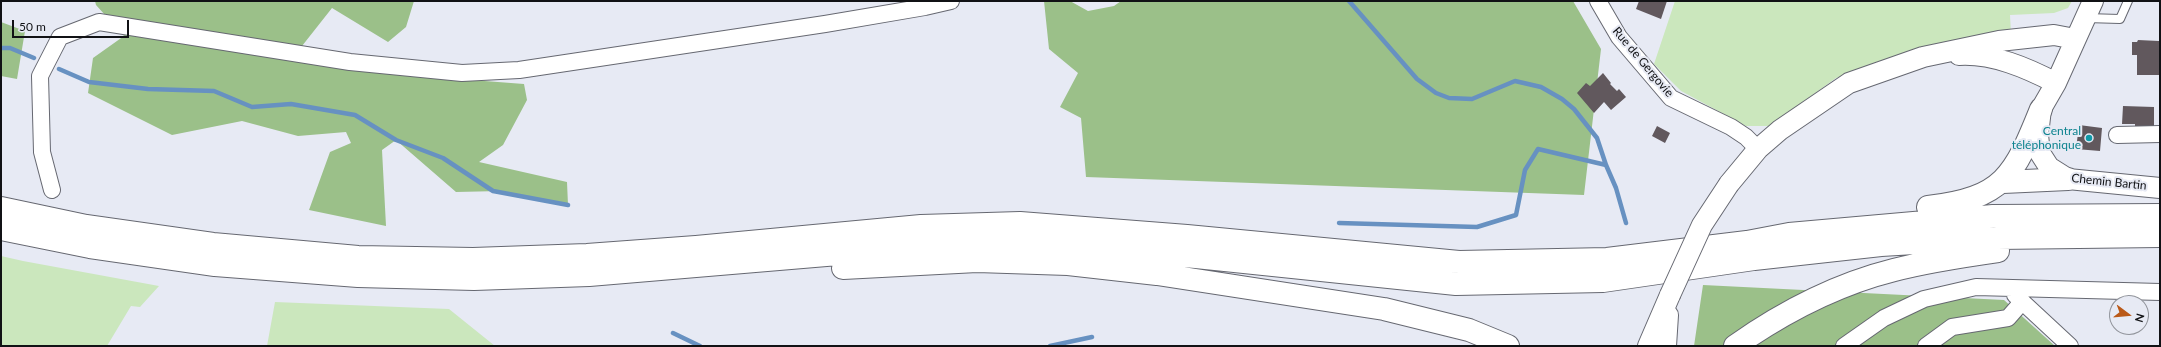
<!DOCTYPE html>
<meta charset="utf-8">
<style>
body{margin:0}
#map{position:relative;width:2161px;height:347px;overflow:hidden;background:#e7eaf4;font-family:Lato,sans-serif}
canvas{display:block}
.frame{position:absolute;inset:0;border:2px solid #111215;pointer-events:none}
.north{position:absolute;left:2109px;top:295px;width:40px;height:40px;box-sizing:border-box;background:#e7eaf4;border:1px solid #91949b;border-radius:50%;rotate:106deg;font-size:11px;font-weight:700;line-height:16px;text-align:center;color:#111215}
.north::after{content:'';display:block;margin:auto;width:14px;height:18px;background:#ba5918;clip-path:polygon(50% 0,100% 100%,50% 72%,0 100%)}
.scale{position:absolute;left:12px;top:20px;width:117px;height:18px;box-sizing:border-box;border:2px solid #111215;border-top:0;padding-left:5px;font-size:12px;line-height:14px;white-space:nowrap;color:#111215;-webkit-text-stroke:3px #e7eaf4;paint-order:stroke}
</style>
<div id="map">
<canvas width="2161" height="347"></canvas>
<div class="frame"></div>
<div class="north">N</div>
<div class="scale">50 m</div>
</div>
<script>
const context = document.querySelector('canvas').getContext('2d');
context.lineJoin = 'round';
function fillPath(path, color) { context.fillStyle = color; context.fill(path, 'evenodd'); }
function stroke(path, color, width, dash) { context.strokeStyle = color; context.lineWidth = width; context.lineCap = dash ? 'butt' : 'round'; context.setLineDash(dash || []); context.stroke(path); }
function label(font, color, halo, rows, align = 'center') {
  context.font = font + ' Lato,sans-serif'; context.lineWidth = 4; context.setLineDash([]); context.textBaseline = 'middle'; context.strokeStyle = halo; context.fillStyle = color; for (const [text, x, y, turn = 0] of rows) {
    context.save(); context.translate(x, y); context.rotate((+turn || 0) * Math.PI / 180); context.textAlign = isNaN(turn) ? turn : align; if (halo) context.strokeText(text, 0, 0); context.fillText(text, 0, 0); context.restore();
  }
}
fillPath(new Path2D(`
 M 1675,1 L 2072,1 L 2068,8 L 2054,13 L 2010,15 L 2011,34 L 1916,51 L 1836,78 L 1770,126 L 1746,126 L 1681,91 L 1654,64 Z
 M 1,256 L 23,261 L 159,286 L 140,307 L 131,306 L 107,346 L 1,346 Z
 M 275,302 L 449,309 L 495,346 L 267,346 Z`), '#cbe7bd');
fillPath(new Path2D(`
 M 95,1 L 414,1 L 406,27 L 388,42 L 332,8 L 302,46 L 406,75 L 524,84 L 527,100 L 503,145 L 479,162 L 567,182 L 568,205 L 501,191 L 456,192 L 396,140 L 382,150 L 386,226 L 309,210 L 330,152 L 351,143 L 346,132 L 298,136 L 242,121 L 172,135 L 88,93 L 93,58 L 124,36 L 96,5 Z
 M 1044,1 L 1070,1 L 1088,11 L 1114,6 L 1121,1 L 1573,1 L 1601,49 L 1584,195 L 1086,177 L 1081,118 L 1060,107 L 1078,73 L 1049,49 Z
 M 1,22 L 25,31 L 17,79 L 1,76 Z
 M 1703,285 L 2004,300 L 2055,346 L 1694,346 Z`), '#9bc089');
stroke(new Path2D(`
 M 1349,1 L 1417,79 L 1436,93 L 1449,98 L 1472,99 L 1515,81 L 1541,87 L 1562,99 L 1574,109 L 1597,138 L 1606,165 L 1616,188 L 1626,223
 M 1,48 L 10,48 L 34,58
 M 59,69 L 89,82 L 148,89 L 214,91 L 252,107 L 291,104 L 355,115 L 396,140 L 443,158 L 493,191 L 568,205
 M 1339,223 L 1477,227 L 1516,215 L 1525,170 L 1538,149 L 1606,165
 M 673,333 L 700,346
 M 1050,346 L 1092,337`), '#6791c1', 4.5);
fillPath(new Path2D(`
 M 1639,1 L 1667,1 L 1661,19 L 1636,9 Z
 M 2138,40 L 2159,41 L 2159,75 L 2137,75 L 2137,55 L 2132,55 L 2132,42 L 2137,42 Z
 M 1603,73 L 1611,83 L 1610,84 L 1617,91 L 1619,89 L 1626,97 L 1611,110 L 1604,102 L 1594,113 L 1577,93 L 1586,83 L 1590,86 Z
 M 2123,106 L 2154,107 L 2154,128 L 2135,127 L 2135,124 L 2122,124 Z
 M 2079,125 L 2102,128 L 2100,151 L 2076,149 Z
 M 1657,126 L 1670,133 L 1665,143 L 1652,136 Z`), '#61585d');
const service = new Path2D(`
 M 2086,18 L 2120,19 L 2128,1`);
const minor = new Path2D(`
 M 1598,1 L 1619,37 L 1671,98 L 1731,127 L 1746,137 L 1758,149
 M 2117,135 L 2160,134
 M 52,190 L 42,152 L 40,76 L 60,37 L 99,22 L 350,62 L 462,73 L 519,70 L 825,24 L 925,7 L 951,1
 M 2015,295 L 2070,346
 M 1844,346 L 1884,318 L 1924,299 L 1976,287 L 2160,292
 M 1926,346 L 1952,327 L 2008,318 L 2022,302`);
const tertiary = new Path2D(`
 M 2093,1 L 2056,83 L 2041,109 L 2038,135 L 2040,153 L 2049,167 L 2068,179 L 2160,188
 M 1959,55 C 1993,53 2027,68 2056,83
 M 1729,184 L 1758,149 L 1780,130 L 1849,83 L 1923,57 L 1999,41 L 2054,35 L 2075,39
 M 1648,346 L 1670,295
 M 1666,346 L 1668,315`);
const trunk = new Path2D(`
 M 2003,182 L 2068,179
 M 1928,207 C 2004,198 2014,176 2041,109
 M 1,208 L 86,226 L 213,244 L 358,257 L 473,259 L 587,255 L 696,247 L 921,226 L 1020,223 L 1187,236 L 1459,262 L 1607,259 L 1747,242 L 1789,234 L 1993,216 L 2160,215
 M 1,229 L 90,247 L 215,265 L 358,276 L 474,279 L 589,275 L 921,247 L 1018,243 L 1196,257 L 1456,284 L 1603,281 L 1754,259 L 1881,245 L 1997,238 L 2160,236
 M 843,268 L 977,261 L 1068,264 L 1157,274 L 1384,309 L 1469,330 L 1508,346
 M 1735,346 C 1782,313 1838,284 1894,270 C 1928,261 1963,256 1998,251`);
stroke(service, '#666871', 10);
stroke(minor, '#666871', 18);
stroke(tertiary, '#666871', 22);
stroke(trunk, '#666871', 24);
stroke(service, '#fff', 8);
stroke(minor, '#fff', 16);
stroke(tertiary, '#fff', 20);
stroke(trunk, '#fff', 22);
const tertiaryBridge = new Path2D(`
 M 1670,295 L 1702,225 L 1729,184`);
stroke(tertiaryBridge, '#666871', 22, []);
stroke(tertiaryBridge, '#fff', 20);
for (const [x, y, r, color] of [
 [2089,138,4,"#0f9aa8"]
]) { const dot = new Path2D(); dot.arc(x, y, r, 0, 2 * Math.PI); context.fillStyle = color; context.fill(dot); stroke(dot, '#e7eaf4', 1.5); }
label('12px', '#111215', '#e7eaf4', [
 ["Rue de Gergovie",1643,62,50],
 ["Chemin Bartin",2109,182,6]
]);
label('12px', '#0d838f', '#e7eaf4', [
 ["Central",2081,131],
 ["téléphonique",2081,145]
], 'right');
</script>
